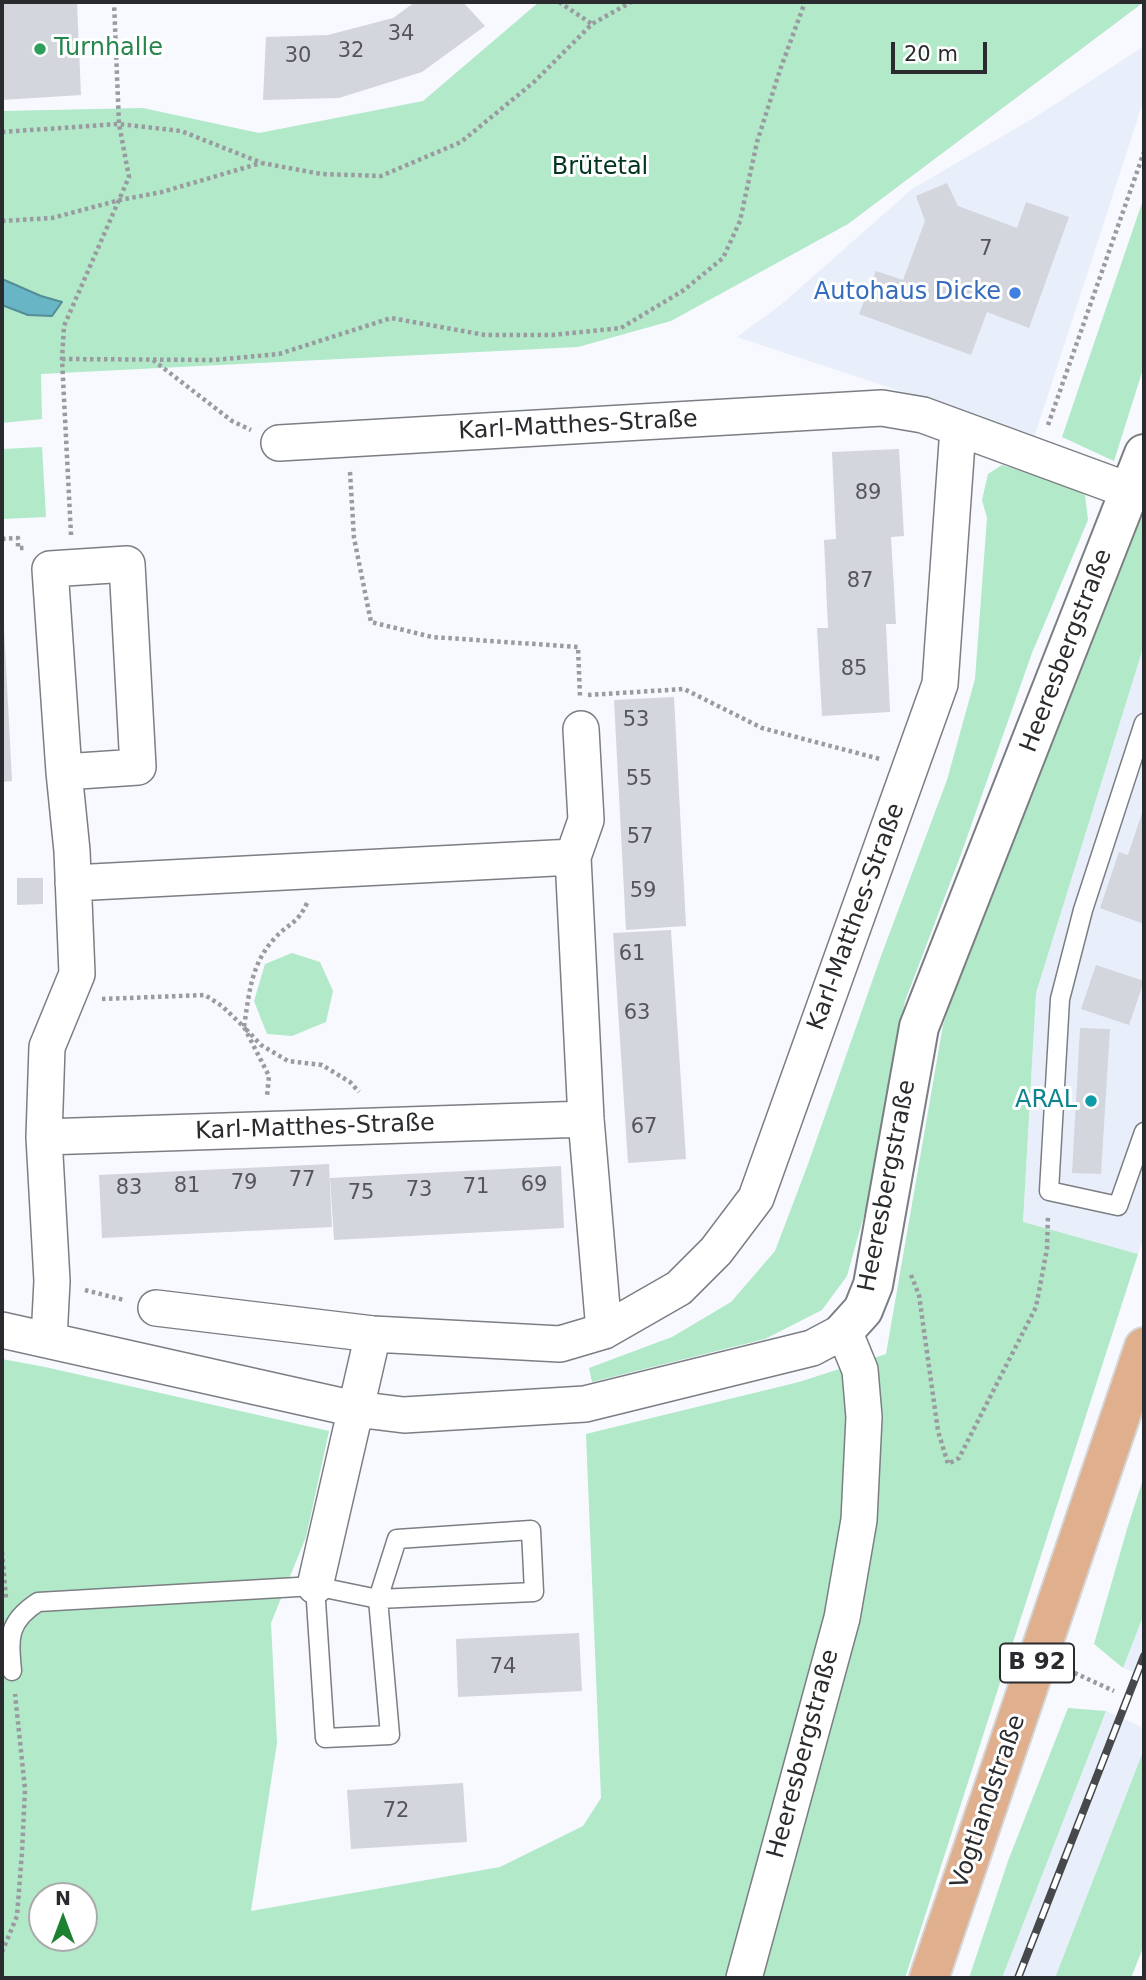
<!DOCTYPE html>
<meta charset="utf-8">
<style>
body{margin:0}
#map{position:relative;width:1146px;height:1980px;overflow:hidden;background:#f7f9ff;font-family:"DejaVu Sans",sans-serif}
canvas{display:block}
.frame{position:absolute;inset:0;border:4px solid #2a2b2e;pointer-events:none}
.north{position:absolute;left:28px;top:1882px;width:70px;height:70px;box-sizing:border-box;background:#fff;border:2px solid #aaaaab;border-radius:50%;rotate:0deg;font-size:19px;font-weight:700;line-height:28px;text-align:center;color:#2a2b2e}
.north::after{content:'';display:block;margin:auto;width:24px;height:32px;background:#1e8033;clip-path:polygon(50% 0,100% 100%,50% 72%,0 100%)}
.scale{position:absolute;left:891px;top:42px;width:96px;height:32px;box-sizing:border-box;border:4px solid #2a2b2e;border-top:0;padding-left:9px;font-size:21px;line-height:24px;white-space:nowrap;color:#2a2b2e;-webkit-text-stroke:5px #fff;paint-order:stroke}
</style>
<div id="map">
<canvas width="1146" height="1980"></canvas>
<div class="frame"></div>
<div class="north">N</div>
<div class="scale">20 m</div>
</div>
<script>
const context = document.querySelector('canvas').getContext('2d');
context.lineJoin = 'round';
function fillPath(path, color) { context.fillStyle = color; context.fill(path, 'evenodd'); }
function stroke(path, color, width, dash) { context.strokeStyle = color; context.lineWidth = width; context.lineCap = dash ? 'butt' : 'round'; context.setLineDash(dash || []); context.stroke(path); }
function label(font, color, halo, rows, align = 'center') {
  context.font = font + ' "DejaVu Sans",sans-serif'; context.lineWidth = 6; context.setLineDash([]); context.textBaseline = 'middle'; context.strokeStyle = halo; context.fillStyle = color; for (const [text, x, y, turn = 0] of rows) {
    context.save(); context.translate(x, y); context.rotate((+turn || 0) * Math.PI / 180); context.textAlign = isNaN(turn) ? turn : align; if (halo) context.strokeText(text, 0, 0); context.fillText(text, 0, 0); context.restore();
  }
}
fillPath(new Path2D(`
 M 1144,46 L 1144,99 L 1033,441 L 903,392 L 737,337 L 783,303 L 912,189 L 1037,116 Z
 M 1144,645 L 1144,1237 L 1138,1254 L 1023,1223 L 1036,993 Z
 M 1144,1614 L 1144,1676 L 1123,1668 Z
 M 1106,1711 L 1144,1728 L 1144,1749 L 1055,1978 L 1002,1978 Z`), '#e9eefb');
fillPath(new Path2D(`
 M 539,2 L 1144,2 L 848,224 L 671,321 L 578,347 L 41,374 L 42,419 L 2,423 L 2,111 L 143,108 L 259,133 L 423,101 Z
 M 1144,197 L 1144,366 L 1114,461 L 1062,437 Z
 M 42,447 L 46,517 L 2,519 L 2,449 Z
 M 1002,465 L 1068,486 L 1085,495 L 1088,520 L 1032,653 L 960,857 L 905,1001 L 866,1208 L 847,1276 L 822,1310 L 765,1339 L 592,1382 L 589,1368 L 672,1337 L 731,1302 L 775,1251 L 808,1164 L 881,956 L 947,780 L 975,679 L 987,518 L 982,500 L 988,474 Z
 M 1144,496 L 1144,645 L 1036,993 L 1023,1222 L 1138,1254 L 905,1978 L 2,1978 L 2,1359 L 45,1367 L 329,1431 L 306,1537 L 271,1623 L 277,1743 L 251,1911 L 500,1867 L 583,1826 L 601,1798 L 586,1434 L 799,1382 L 886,1354 L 943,1025 L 989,886 ZM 42,1896 L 84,1896 L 84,1938 L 42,1938 Z
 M 292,953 L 320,962 L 333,991 L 326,1022 L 292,1036 L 267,1034 L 254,1001 L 265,964 Z
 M 1144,1476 L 1144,1614 L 1123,1668 L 1094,1644 L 1127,1529 Z
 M 1068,1708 L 1106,1711 L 1002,1978 L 969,1978 L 1008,1861 Z
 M 1144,1749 L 1144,1945 L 1131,1978 L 1055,1978 Z`), '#b2e9c9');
const water = new Path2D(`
 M 2,279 L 41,296 L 62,302 L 52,316 L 28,315 L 2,305 Z`);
fillPath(water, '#67b5c5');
stroke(water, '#558c98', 2);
fillPath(new Path2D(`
 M 2,2 L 77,2 L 81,95 L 2,100 Z
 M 415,2 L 463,2 L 485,26 L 422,72 L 339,98 L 263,100 L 266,37 L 328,35 L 393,18 Z
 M 947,183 L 958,206 L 1017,228 L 1026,202 L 1069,217 L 1029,328 L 987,312 L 971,355 L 859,314 L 876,271 L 903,280 L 925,221 L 916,196 Z
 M 899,449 L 904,536 L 891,537 L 896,624 L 886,624 L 890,712 L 822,716 L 817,628 L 828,628 L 824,540 L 836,539 L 832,452 Z
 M 2,627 L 4,627 L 12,781 L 2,782 Z
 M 674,697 L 686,926 L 626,930 L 614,700 Z
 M 1144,807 L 1144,924 L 1100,908 L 1119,852 L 1128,855 Z
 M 17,878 L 43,878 L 43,904 L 17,905 Z
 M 671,930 L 686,1159 L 628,1163 L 613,933 Z
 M 1096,965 L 1144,981 L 1129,1025 L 1081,1009 Z
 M 1080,1028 L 1110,1029 L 1101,1174 L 1072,1173 Z
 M 329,1164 L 332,1227 L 102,1238 L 99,1175 Z
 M 561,1166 L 564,1228 L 334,1240 L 330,1178 Z
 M 579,1633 L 582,1691 L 458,1697 L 456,1639 Z
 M 463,1783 L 467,1842 L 351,1849 L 347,1790 Z`), '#d3d6dc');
const service = new Path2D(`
 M 1144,723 L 1083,910 L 1060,999 L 1049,1191 L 1118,1206 L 1144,1132
 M 12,1671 C 9,1638 7,1622 38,1602 L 315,1586 L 378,1599 L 534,1592 L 531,1530 L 397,1539 L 378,1599 L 390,1735 L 325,1738 L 315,1586`);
const minor = new Path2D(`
 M 279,443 L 882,408 L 923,415 L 1130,491
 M 581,729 L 586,820 L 573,857 L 586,1119 L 604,1331
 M 73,883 L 573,857
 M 44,1137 L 586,1119
 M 156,1308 L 373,1334 L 560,1344 L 604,1331 L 679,1288 L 716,1251 L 756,1198 L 940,684 L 958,428
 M 2,1330 L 355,1409 L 404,1415 L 585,1404 L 812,1348 L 844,1331 L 860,1370 L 864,1417 L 859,1520 L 842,1618 L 744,1978
 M 49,1339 L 52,1281 L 44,1137 L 47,1047 L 77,974 L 72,851 L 64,772 L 50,569 L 127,564 L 138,767 L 64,772
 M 315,1586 L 373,1334`);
const tertiary = new Path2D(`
 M 844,1331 L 863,1310 L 873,1285 L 919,1027 L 1144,454`);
const primary = new Path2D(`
 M 929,1978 L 1144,1347`);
stroke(service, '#7b7e83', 21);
stroke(minor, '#7b7e83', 38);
stroke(tertiary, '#7b7e83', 42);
stroke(primary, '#d4d5d5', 42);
stroke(new Path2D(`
 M 559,2 L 592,24
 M 2,132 L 119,124 L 181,131 L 262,163 L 321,174 L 381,176 L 461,142 L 534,82 L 592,24 L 631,2
 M 2,221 L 52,218 L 120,200 L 162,192 L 261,163
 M 62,359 L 214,360 L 279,354 L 391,318 L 485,335 L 552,335 L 621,328 L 684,290 L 723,258 L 740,221 L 757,142 L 780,70 L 805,2
 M 153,360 L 232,421 L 251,430
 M 1048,425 L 1144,152
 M 350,472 L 354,538 L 371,622 L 432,637 L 578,647 L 580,697
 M 71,535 L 62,359 L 64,326 L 129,177 L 119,124 L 114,2
 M 2,539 L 18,538 L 18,548 L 26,548
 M 588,695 L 684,689 L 762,728 L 880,759
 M 307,903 C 297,925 288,923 274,939 C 251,964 249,994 244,1027 L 261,1045 L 288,1061 L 322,1065 L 350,1082 L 359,1092
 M 102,999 L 205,995 L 222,1006 L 244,1027 L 269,1076 L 267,1096
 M 911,1275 L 919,1295 L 938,1431 L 948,1464 L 959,1458 L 1036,1307 L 1047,1249 L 1048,1216
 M 85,1290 L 124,1300
 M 2,1552 L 6,1598
 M 1068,1670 L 1114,1691
 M 2,1952 L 17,1916 L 22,1852 L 25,1789 L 15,1694`), '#9a9ba0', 4.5, [3.5, 3.5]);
stroke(service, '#fff', 18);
stroke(minor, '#fff', 35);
stroke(tertiary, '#fff', 38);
stroke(primary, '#dfaf8e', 38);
const rail = new Path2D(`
 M 1018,1978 L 1144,1656`);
stroke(rail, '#47484b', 8);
stroke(rail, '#fff', 5, [16]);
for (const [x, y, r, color] of [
 [40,49,7,"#2e9e5b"],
 [1015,293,7,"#3f7fe0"],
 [1091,1101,7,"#0f9aa8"]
]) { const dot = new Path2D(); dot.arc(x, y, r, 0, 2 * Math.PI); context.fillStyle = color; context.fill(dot); stroke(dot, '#fff', 2.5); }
label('21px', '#54565a', null, [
 ["34",401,35],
 ["32",351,52],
 ["30",298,57],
 ["7",986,250],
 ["89",868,494],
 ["87",860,582],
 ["85",854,670],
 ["53",636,721],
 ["55",639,780],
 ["57",640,838],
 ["59",643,892],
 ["61",632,955],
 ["63",637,1014],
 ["67",644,1128],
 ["77",302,1181],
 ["79",244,1184],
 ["69",534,1186],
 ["81",187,1187],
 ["71",476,1188],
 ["83",129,1189],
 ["73",419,1191],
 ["75",361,1194],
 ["74",503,1668],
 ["72",396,1812]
]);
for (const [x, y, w] of [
 [1037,1663,74]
]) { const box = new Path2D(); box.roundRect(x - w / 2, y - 19.5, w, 39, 5); context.fillStyle = '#fff'; context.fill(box); stroke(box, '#2a2b2e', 2); }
label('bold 23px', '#2a2b2e', null, [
 ["B 92",1037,1663]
]);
label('24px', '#27864d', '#fff', [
 ["Turnhalle",54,49]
], 'left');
label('24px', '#00351f', '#fff', [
 ["Brütetal",600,168]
]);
label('24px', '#366cbe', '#fff', [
 ["Autohaus Dicke",1001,293]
], 'right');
label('24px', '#2a2b2e', '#fff', [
 ["Karl-Matthes-Straße",578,426,-3],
 ["Heeresbergstraße",1067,651,-69],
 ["Karl-Matthes-Straße",857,917,-70],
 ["Karl-Matthes-Straße",315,1128,-2],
 ["Heeresbergstraße",888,1186,-79],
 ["Heeresbergstraße",804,1754,-75],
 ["Vogtlandstraße",989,1802,-71]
]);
label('24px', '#0d838f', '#fff', [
 ["ARAL",1077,1101]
], 'right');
</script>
